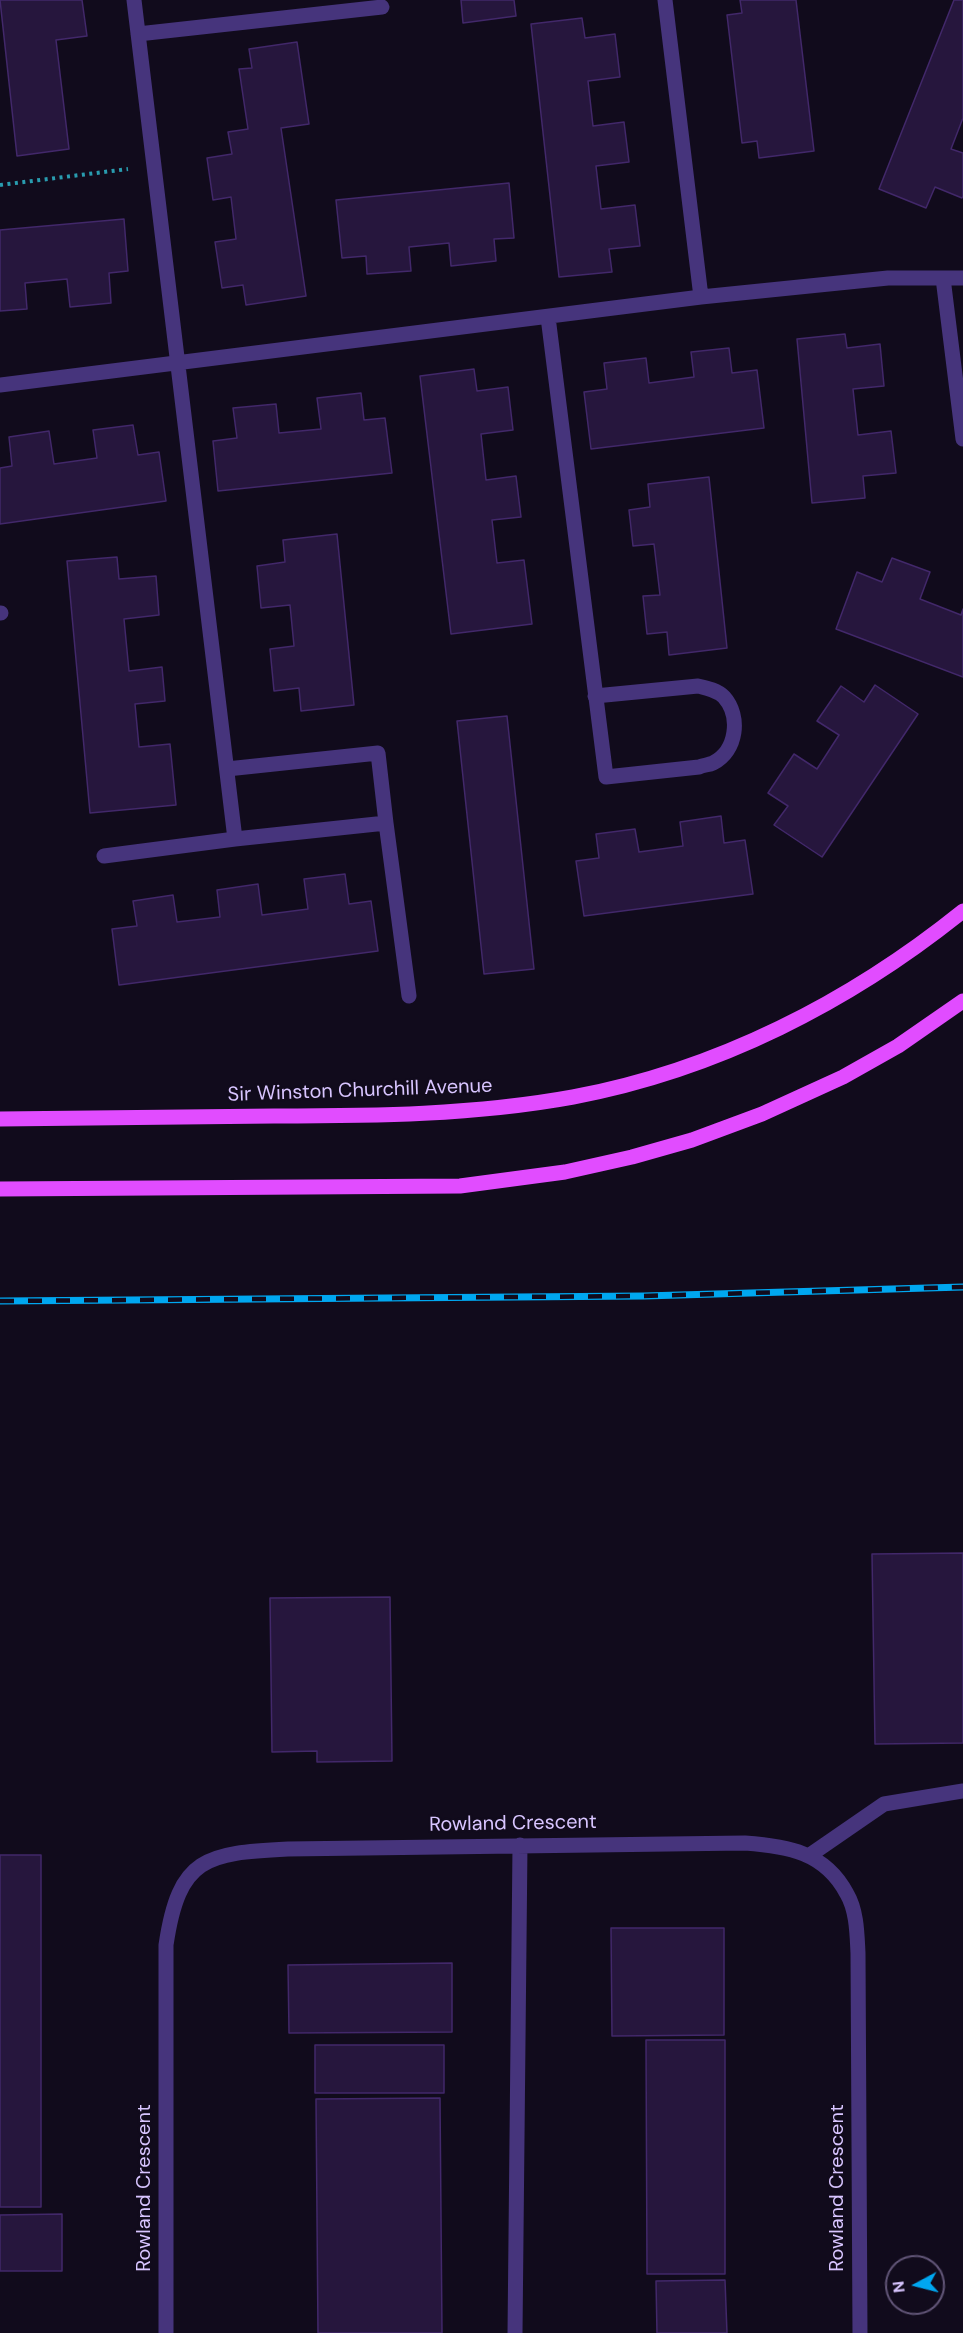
<!DOCTYPE html>
<style>
body{margin:0}
#map{position:relative;width:963px;height:2333px;overflow:hidden;background:#110b1c;font-family:"DM Sans",sans-serif}
canvas{display:block}
.north{position:absolute;left:885px;top:2255px;width:60px;height:60px;box-sizing:border-box;background:#110b1c;border:2px solid #615577;border-radius:50%;rotate:263deg;font-size:16px;font-weight:700;line-height:24px;text-align:center;color:#d8c5ff}
.north::after{content:'';display:block;margin:auto;width:21px;height:27px;background:#00a7f0;clip-path:polygon(50% 0,100% 100%,50% 72%,0 100%)}
</style>
<div id="map">
<canvas width="963" height="2333"></canvas>
<div class="north">N</div>
</div>
<script>
const context = document.querySelector('canvas').getContext('2d');
context.lineJoin = 'round';
function fillPath(path, color) { context.fillStyle = color; context.fill(path, 'evenodd'); }
function stroke(path, color, width, dash) { context.strokeStyle = color; context.lineWidth = width; context.lineCap = dash ? 'butt' : 'round'; context.setLineDash(dash || []); context.stroke(path); }
function label(font, color, halo, rows, align = 'center') {
  context.font = font + ' "DM Sans",sans-serif'; context.lineWidth = 4.5; context.setLineDash([]); context.textBaseline = 'middle'; context.strokeStyle = halo; context.fillStyle = color; for (const [text, x, y, turn = 0] of rows) {
    context.save(); context.translate(x, y); context.rotate((+turn || 0) * Math.PI / 180); context.textAlign = isNaN(turn) ? turn : align; if (halo) context.strokeText(text, 0, 0); context.fillText(text, 0, 0); context.restore();
  }
}
const building = new Path2D(`
 M 0,0 L 82,0 L 87,36 L 56,40 L 69,149 L 17,156 Z
 M 461,0 L 514,0 L 516,16 L 463,23 Z
 M 740,0 L 796,0 L 814,151 L 759,158 L 757,141 L 742,143 L 727,15 L 742,13 Z
 M 954,0 L 963,0 L 963,118 L 951,149 L 963,153 L 963,196 L 962,198 L 935,187 L 926,208 L 879,189 Z
 M 582,18 L 585,38 L 615,34 L 620,77 L 588,81 L 593,126 L 624,122 L 629,162 L 596,166 L 601,209 L 635,205 L 640,246 L 609,249 L 612,272 L 559,277 L 531,24 Z
 M 297,42 L 309,124 L 281,128 L 306,296 L 246,305 L 243,285 L 222,288 L 215,242 L 236,239 L 231,197 L 213,200 L 207,158 L 232,154 L 228,132 L 248,129 L 239,69 L 252,68 L 249,49 Z
 M 509,183 L 514,238 L 494,239 L 496,261 L 451,266 L 449,243 L 409,247 L 411,271 L 367,274 L 366,256 L 342,258 L 336,200 Z
 M 124,219 L 128,271 L 109,273 L 111,303 L 70,307 L 67,279 L 25,283 L 27,309 L 0,311 L 0,230 Z
 M 845,334 L 847,348 L 880,344 L 884,386 L 853,389 L 858,435 L 891,431 L 896,473 L 863,476 L 865,498 L 812,503 L 797,339 Z
 M 729,348 L 732,373 L 757,370 L 764,428 L 591,449 L 584,392 L 607,389 L 604,363 L 646,358 L 649,383 L 694,377 L 691,352 Z
 M 474,369 L 477,391 L 508,387 L 513,430 L 481,434 L 486,480 L 516,476 L 521,517 L 492,520 L 497,563 L 524,560 L 532,624 L 451,634 L 420,376 Z
 M 361,393 L 364,420 L 385,418 L 392,473 L 218,491 L 213,441 L 237,438 L 233,408 L 276,404 L 279,433 L 321,429 L 317,398 Z
 M 133,425 L 138,455 L 159,452 L 166,501 L 0,524 L 0,468 L 12,466 L 9,437 L 49,431 L 54,464 L 97,458 L 93,430 Z
 M 709,477 L 727,648 L 669,655 L 667,632 L 647,634 L 643,596 L 660,595 L 654,544 L 633,546 L 629,510 L 650,507 L 648,484 Z
 M 337,534 L 354,705 L 301,711 L 299,688 L 274,691 L 270,649 L 294,646 L 290,605 L 261,608 L 257,566 L 285,562 L 283,540 Z
 M 117,557 L 119,579 L 156,576 L 159,615 L 124,619 L 129,671 L 162,667 L 165,701 L 135,704 L 139,747 L 170,744 L 176,805 L 90,813 L 67,561 Z
 M 892,558 L 930,572 L 920,599 L 961,615 L 963,609 L 963,677 L 836,629 L 857,572 L 882,582 Z
 M 875,685 L 918,714 L 822,857 L 774,825 L 788,806 L 768,793 L 794,754 L 817,769 L 839,735 L 817,721 L 841,686 L 864,702 Z
 M 507,716 L 534,969 L 484,974 L 457,721 Z
 M 721,816 L 724,843 L 745,840 L 753,894 L 584,916 L 576,861 L 599,858 L 596,834 L 635,829 L 639,852 L 683,846 L 680,822 Z
 M 345,874 L 349,904 L 371,901 L 378,951 L 119,985 L 112,929 L 137,926 L 133,901 L 173,895 L 177,922 L 220,917 L 217,890 L 258,884 L 262,915 L 308,909 L 304,879 Z
 M 963,1553 L 963,1743 L 875,1744 L 872,1554 Z
 M 390,1597 L 392,1761 L 317,1762 L 317,1751 L 272,1752 L 270,1598 Z
 M 0,1855 L 41,1855 L 41,2207 L 0,2207 Z
 M 611,1928 L 724,1928 L 724,2035 L 612,2036 Z
 M 452,1963 L 452,2032 L 289,2033 L 288,1965 Z
 M 646,2040 L 725,2040 L 725,2274 L 647,2274 Z
 M 315,2045 L 444,2045 L 444,2093 L 315,2093 Z
 M 440,2098 L 442,2333 L 318,2333 L 316,2099 Z
 M 62,2214 L 62,2271 L 0,2271 L 0,2215 Z
 M 725,2280 L 727,2333 L 657,2333 L 656,2281 Z`);
fillPath(building, '#26163d');
stroke(building, '#42286a', 1.5);
stroke(new Path2D(`
 M 0,185 L 128,169`), '#299caf', 4, [3, 4.5]);
stroke(new Path2D(`
 M 134,0 L 235,839 L 386,823 L 378,753 L 227,769
 M 665,0 L 701,297
 M 138,34 L 382,7
 M 943,278 L 963,439
 M 548,317 L 606,777 L 699,767 C 703,765 709,765 713,763 C 737,751 741,716 724,697 C 717,690 707,688 698,686 L 595,696
 M 0,385 L 701,297 L 888,278 L 963,278
 M 0,613 L 1,613
 M 386,823 L 409,996
 M 104,856 L 235,839
 M 810,1855 L 884,1804 L 963,1791
 M 166,2333 L 166,1945 C 179,1857 206,1853 288,1849 L 745,1843 C 787,1846 825,1852 847,1894 C 857,1911 857,1935 858,1953 L 860,2333
 M 515,2333 L 520,1845`), '#46347c', 15);
stroke(new Path2D(`
 M 0,1119 C 91,1118 183,1117 274,1116 C 374,1116 474,1115 573,1097 C 717,1070 850,1002 963,911
 M 0,1189 L 460,1186 L 565,1172 L 632,1157 L 692,1140 L 762,1114 L 843,1077 L 898,1046 L 963,1001`), '#e14cff', 15);
const rail = new Path2D(`
 M 0,1301 L 644,1296 L 963,1287`);
stroke(rail, '#00a7f0', 7);
stroke(rail, '#110b1c', 4.5, [14]);
label('20px', '#d8c5ff', '#110b1c', [
 ["Sir Winston Churchill Avenue",360,1091,-2],
 ["Rowland Crescent",513,1824,-1],
 ["Rowland Crescent",145,2188,-90],
 ["Rowland Crescent",838,2188,-90]
]);
</script>
